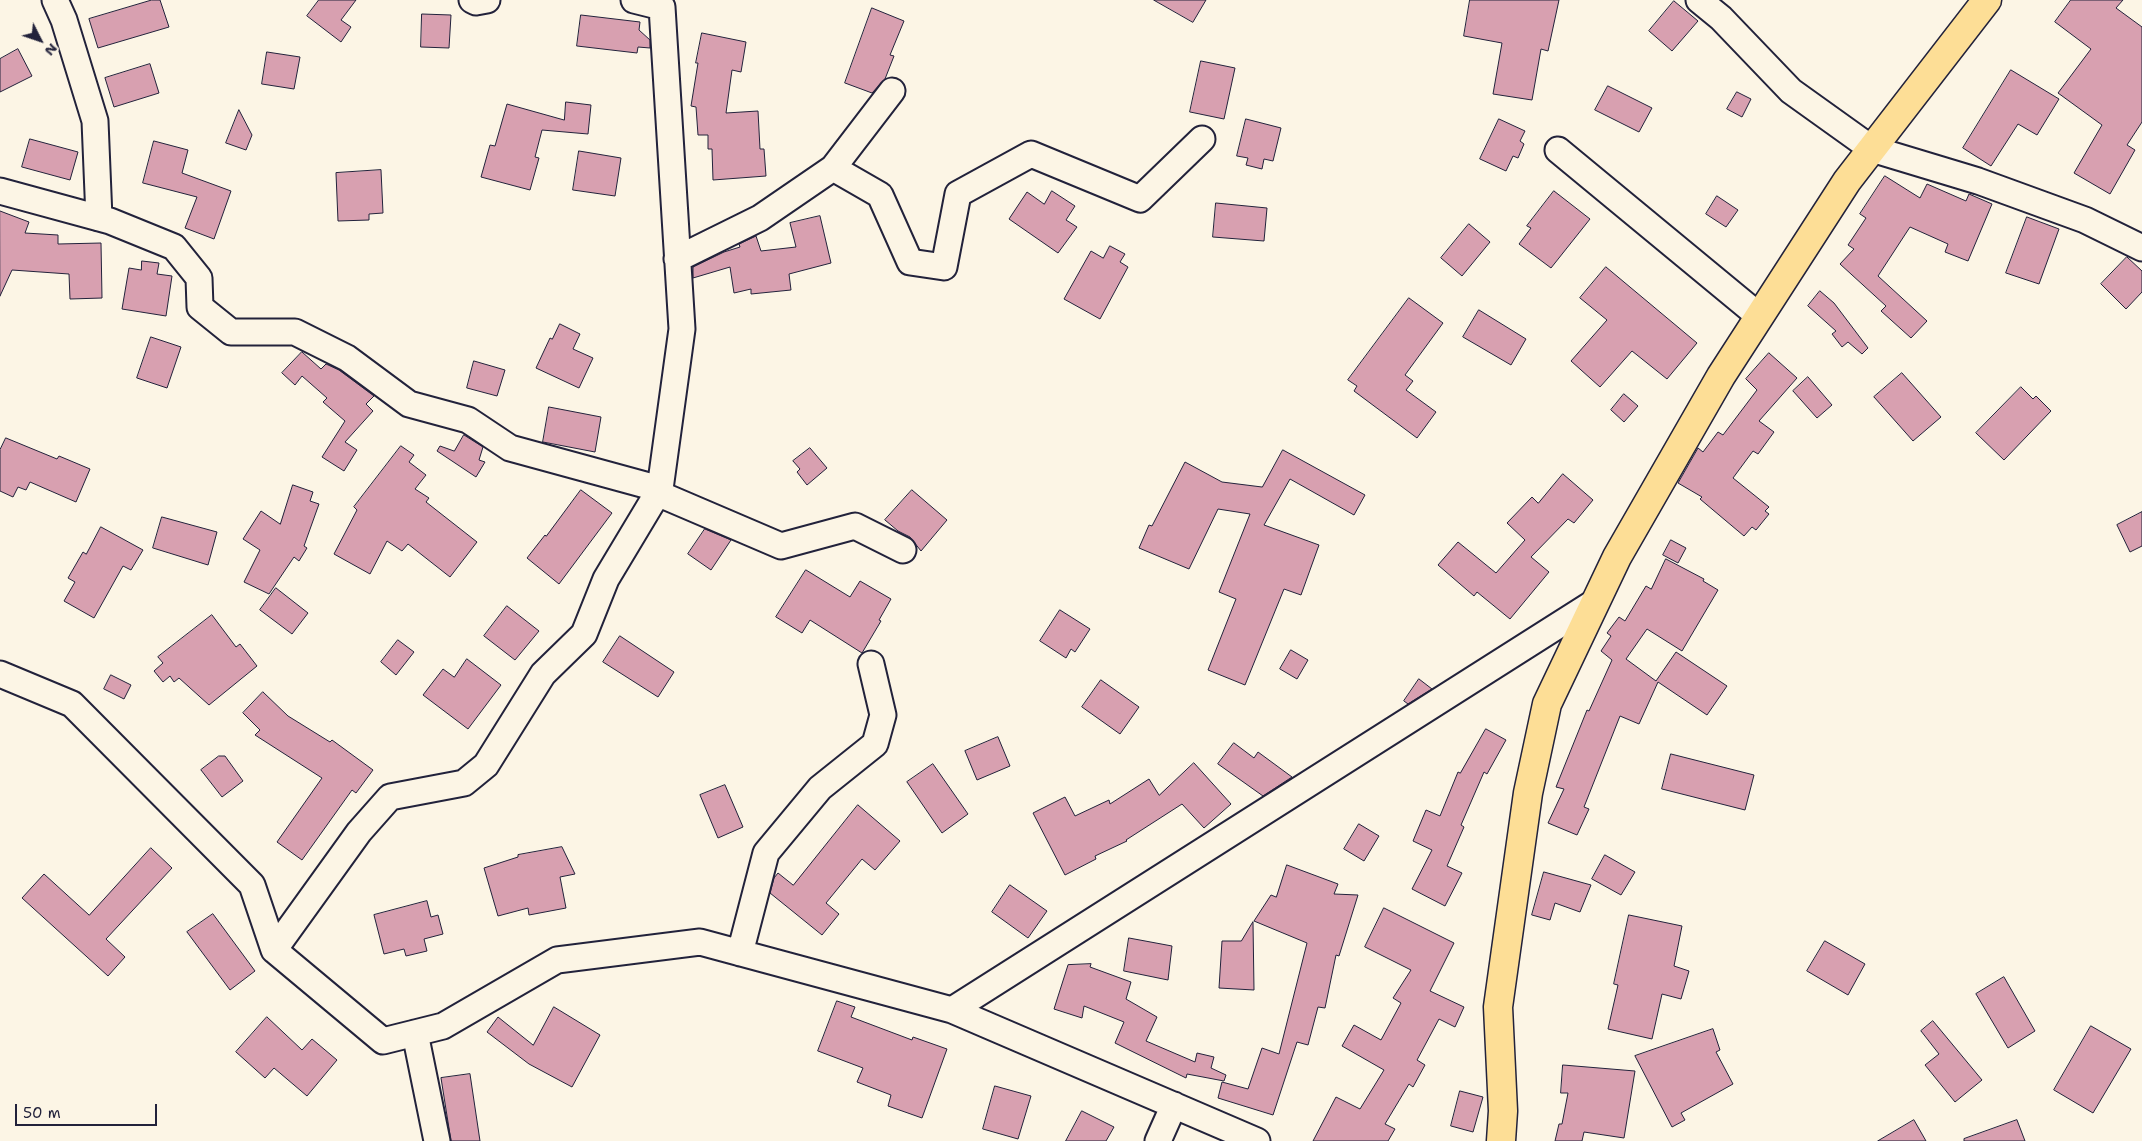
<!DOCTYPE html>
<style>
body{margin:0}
#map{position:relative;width:2142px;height:1141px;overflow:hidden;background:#fcf5e5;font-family:"Shantell Sans",sans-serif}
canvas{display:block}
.north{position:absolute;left:15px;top:15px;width:50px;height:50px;-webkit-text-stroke:4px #fcf5e5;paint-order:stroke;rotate:131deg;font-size:14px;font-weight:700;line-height:20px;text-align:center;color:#22223b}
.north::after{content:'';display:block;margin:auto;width:18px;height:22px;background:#22223b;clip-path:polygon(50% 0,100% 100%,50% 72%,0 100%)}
.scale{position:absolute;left:15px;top:1104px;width:142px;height:22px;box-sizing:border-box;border:2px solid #22223b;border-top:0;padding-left:6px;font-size:15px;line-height:18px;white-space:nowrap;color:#22223b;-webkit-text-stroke:4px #fcf5e5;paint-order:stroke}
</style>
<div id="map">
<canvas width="2142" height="1141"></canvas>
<div class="north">N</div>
<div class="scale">50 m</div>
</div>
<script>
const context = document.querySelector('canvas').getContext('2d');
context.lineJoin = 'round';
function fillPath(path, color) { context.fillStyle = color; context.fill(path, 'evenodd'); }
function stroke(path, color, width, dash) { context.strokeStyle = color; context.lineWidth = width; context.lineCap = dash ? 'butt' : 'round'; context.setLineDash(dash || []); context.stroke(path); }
const building = new Path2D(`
 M 152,0 L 160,0 L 169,27 L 98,48 L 89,19 Z
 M 319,0 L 356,0 L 341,20 L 351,27 L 341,42 L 307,16 Z
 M 1154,0 L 1206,0 L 1193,22 Z
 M 1470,0 L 1559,0 L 1548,51 L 1541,49 L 1532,100 L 1493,94 L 1502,43 L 1464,36 Z
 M 2071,0 L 2123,0 L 2116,8 L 2142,27 L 2142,122 L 2127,145 L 2135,150 L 2110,194 L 2074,173 L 2102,125 L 2058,93 L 2091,49 L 2055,22 Z
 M 1674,1 L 1698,21 L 1672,51 L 1649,31 Z
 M 872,8 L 904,21 L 890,55 L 894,56 L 885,79 L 872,93 L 845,83 Z
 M 422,14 L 451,15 L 449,48 L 421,47 Z
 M 581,15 L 640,22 L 639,30 L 650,40 L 650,48 L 638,47 L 637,53 L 577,46 Z
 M 702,33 L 746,42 L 741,72 L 732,70 L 726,113 L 758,111 L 760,149 L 764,149 L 766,176 L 713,180 L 712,149 L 708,149 L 708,135 L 698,135 L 696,107 L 691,106 L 698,63 L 696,63 Z
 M 18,49 L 32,76 L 0,92 L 0,59 Z
 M 267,52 L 300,57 L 294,89 L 262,84 Z
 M 1201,61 L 1235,68 L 1224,119 L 1190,112 Z
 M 150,64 L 159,93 L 114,107 L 105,78 Z
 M 2011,70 L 2059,99 L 2037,135 L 2018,124 L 1991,166 L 1963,148 Z
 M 1608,86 L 1652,108 L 1639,132 L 1595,110 Z
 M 1737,92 L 1751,99 L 1742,117 L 1727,109 Z
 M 566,102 L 591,105 L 588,134 L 542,130 L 535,157 L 539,158 L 530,190 L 481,177 L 490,145 L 495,146 L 507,104 L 564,120 Z
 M 239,110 L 252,135 L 246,150 L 226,143 Z
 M 1246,119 L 1281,128 L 1273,161 L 1264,159 L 1262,169 L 1246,165 L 1248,158 L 1237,156 Z
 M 1499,119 L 1525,131 L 1520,141 L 1524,144 L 1518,158 L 1513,156 L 1506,171 L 1480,159 Z
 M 30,139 L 78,152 L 70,180 L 22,167 Z
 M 154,141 L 188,150 L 182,173 L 231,191 L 214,239 L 185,228 L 197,197 L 143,183 Z
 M 579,151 L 621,158 L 615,196 L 573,190 Z
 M 381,170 L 383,213 L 369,214 L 369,220 L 338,221 L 336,173 Z
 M 1885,176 L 1920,198 L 1927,184 L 1966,201 L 1969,194 L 1992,204 L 1968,261 L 1945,252 L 1948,244 L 1910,227 L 1878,276 L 1927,321 L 1911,338 L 1881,311 L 1886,306 L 1840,264 L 1854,249 L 1848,245 L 1866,218 L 1860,214 Z
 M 1052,191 L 1075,206 L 1066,220 L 1077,227 L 1058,253 L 1009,219 L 1027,192 L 1044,204 Z
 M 1554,191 L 1590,219 L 1551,268 L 1519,244 L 1531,228 L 1527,226 Z
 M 1717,196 L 1738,210 L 1726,227 L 1706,214 Z
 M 1216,203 L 1267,208 L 1264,241 L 1213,237 Z
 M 0,211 L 29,222 L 25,233 L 58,235 L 58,244 L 101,243 L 102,298 L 70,299 L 69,274 L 12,270 L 0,296 Z
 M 820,216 L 831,263 L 789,274 L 791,290 L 751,294 L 751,289 L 734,293 L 730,267 L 693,278 L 693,267 L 724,252 L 740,247 L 739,244 L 756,236 L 761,251 L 796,247 L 790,223 Z
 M 2027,217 L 2059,229 L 2039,284 L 2006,273 Z
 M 1469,224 L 1490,242 L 1462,276 L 1441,258 Z
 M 1110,246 L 1125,254 L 1120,262 L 1128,267 L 1100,319 L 1064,299 L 1091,251 L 1103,258 Z
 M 2127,257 L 2142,271 L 2142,292 L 2126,309 L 2101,284 Z
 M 142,261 L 159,263 L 157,274 L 172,276 L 166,316 L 122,309 L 129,268 L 141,270 Z
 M 1606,267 L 1697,343 L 1667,379 L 1632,351 L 1600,387 L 1571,361 L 1607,320 L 1580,298 Z
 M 1820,291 L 1834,303 L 1868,348 L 1862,354 L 1848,342 L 1842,347 L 1832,334 L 1836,331 L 1808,306 Z
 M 1409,298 L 1443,323 L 1405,375 L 1413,381 L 1406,390 L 1436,412 L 1417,438 L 1354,391 L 1357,386 L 1348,380 Z
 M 1479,310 L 1526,339 L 1511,365 L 1463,337 Z
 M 560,324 L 580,334 L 573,349 L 593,358 L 579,388 L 536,368 L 550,338 L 552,339 Z
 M 151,337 L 181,347 L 167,388 L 137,378 Z
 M 302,352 L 321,369 L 326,364 L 339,370 L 374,396 L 366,404 L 373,411 L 345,442 L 357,450 L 344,471 L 322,457 L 345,421 L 323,402 L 327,398 L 302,376 L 295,385 L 282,373 Z
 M 1769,353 L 1797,378 L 1759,421 L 1774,432 L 1758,454 L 1753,451 L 1733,478 L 1769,507 L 1765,511 L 1769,514 L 1756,530 L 1752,527 L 1744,536 L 1700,499 L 1702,497 L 1678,483 L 1698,448 L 1703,452 L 1718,432 L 1723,435 L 1757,390 L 1746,379 Z
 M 474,361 L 505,370 L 497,396 L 467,388 Z
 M 1902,373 L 1941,417 L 1913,441 L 1874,397 Z
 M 1808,377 L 1832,405 L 1817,418 L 1793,391 Z
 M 2021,387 L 2033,399 L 2036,396 L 2051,411 L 2004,460 L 1976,433 Z
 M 1624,394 L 1638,406 L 1624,422 L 1611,410 Z
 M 549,407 L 601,417 L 595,452 L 543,442 Z
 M 464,435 L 483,447 L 479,460 L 485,462 L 476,477 L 437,451 L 440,446 L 454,451 Z
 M 6,438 L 57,459 L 59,456 L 90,469 L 76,502 L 30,482 L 26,490 L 18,487 L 13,497 L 0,491 L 0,450 Z
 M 401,446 L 414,455 L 409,462 L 426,475 L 415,489 L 429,498 L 426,502 L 477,542 L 450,577 L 408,544 L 402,551 L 387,541 L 370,574 L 334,554 L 357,510 L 354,507 Z
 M 810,448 L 827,468 L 807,485 L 797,472 L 800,469 L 793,461 Z
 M 1283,450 L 1365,495 L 1354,515 L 1290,479 L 1264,525 L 1319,545 L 1301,595 L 1284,589 L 1245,685 L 1208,670 L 1236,599 L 1219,592 L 1250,514 L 1218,509 L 1189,569 L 1139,548 L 1149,525 L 1152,526 L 1185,462 L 1222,482 L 1262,487 Z
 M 1563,474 L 1593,500 L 1574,523 L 1568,519 L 1531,557 L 1549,572 L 1510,619 L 1477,592 L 1474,596 L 1438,565 L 1458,542 L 1496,573 L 1525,540 L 1507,523 L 1532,497 L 1538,503 Z
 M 293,485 L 313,492 L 310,501 L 319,504 L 304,546 L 307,548 L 299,561 L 294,557 L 269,594 L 244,582 L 260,550 L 243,539 L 261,511 L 280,524 Z
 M 581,490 L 612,513 L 559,584 L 527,558 L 545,535 L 546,536 Z
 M 912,490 L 947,520 L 921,551 L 910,537 L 898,531 L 885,520 Z
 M 2142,512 L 2142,546 L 2130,552 L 2117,525 Z
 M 162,517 L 217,532 L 208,565 L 153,548 Z
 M 101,527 L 143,550 L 131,570 L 123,566 L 94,618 L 64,601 L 75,582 L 68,578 L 83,552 L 86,554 Z
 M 705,529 L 731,540 L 711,570 L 688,554 Z
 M 1671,540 L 1686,548 L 1678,563 L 1663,555 Z
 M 1666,559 L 1704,579 L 1703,581 L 1718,590 L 1682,651 L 1647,629 L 1626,659 L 1656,681 L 1676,652 L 1727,686 L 1707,715 L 1658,682 L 1639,724 L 1620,716 L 1584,807 L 1589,809 L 1577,835 L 1548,823 L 1564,789 L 1556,787 L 1587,710 L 1589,711 L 1612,660 L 1601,651 L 1611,636 L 1607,633 L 1619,617 L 1625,621 L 1646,586 L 1651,589 Z
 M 806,570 L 850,597 L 860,581 L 891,599 L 879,620 L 881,621 L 862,653 L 810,620 L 802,633 L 776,617 Z
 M 276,588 L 308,613 L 292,634 L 260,610 Z
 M 507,606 L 539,631 L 515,660 L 484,636 Z
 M 1060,610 L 1090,629 L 1075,652 L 1071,649 L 1066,658 L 1040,641 Z
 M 212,615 L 236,647 L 240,644 L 257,666 L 209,705 L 179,678 L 174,682 L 170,676 L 163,682 L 154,671 L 163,663 L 158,657 Z
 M 620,636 L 674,672 L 658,697 L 603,662 Z
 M 398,640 L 414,652 L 396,675 L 381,662 Z
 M 1291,650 L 1308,660 L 1297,679 L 1280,669 Z
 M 467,659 L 501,685 L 468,729 L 423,695 L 443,669 L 454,677 Z
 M 111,675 L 131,685 L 124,699 L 104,689 Z
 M 1419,679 L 1432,689 L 1408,704 L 1404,701 Z
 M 1101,680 L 1139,707 L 1120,734 L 1082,707 Z
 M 263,692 L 288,716 L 330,742 L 332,740 L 373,770 L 356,793 L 352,790 L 302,860 L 277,842 L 322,778 L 255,735 L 260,730 L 243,713 Z
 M 1486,729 L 1506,740 L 1487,774 L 1484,772 L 1461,825 L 1464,827 L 1447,866 L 1462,873 L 1445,906 L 1412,889 L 1432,850 L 1413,841 L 1426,810 L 1440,816 L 1458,772 L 1460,773 Z
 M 998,737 L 1010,766 L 977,780 L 965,751 Z
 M 1234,743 L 1254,758 L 1258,752 L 1292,777 L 1263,796 L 1218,764 Z
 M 1671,754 L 1754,775 L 1745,810 L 1662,789 Z
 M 219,756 L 225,756 L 243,781 L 222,797 L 201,770 Z
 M 1194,763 L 1231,804 L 1204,828 L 1182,804 L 1126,840 L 1127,841 L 1095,856 L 1096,859 L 1065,875 L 1033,813 L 1065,797 L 1075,816 L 1109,800 L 1110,804 L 1149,779 L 1159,795 Z
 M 933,764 L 968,814 L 942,833 L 907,782 Z
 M 725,785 L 743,827 L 718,838 L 700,795 Z
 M 858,805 L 900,841 L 875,870 L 862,859 L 826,903 L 839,914 L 822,935 L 770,893 L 774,878 L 778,873 L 793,885 Z
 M 1359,824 L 1379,836 L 1364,861 L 1344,849 Z
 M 562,847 L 575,874 L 560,877 L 566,908 L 529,915 L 528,908 L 498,916 L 484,868 L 518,857 L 518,855 Z
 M 151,848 L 172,868 L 106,939 L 125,957 L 108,976 L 22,898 L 44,874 L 89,915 Z
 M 1605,855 L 1635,872 L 1621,895 L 1592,879 Z
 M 1287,865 L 1338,884 L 1334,894 L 1358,895 L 1339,956 L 1336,955 L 1325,1008 L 1318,1007 L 1308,1045 L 1297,1042 L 1273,1115 L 1218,1098 L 1222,1082 L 1248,1089 L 1262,1048 L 1279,1054 L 1307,943 L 1254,921 L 1271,895 L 1276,897 Z
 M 1544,872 L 1591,885 L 1580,912 L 1555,903 L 1550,920 L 1532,915 Z
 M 1010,885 L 1047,911 L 1028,938 L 992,912 Z
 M 427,901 L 431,917 L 438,915 L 443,934 L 424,939 L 427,951 L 406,956 L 404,949 L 384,954 L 374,915 Z
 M 1384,908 L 1454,943 L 1430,991 L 1464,1007 L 1455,1027 L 1439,1019 L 1417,1060 L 1425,1065 L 1413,1087 L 1409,1084 L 1385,1124 L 1395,1129 L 1388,1141 L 1313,1141 L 1336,1097 L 1360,1109 L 1384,1070 L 1342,1046 L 1354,1025 L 1381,1040 L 1401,1003 L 1393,998 L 1411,970 L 1365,947 Z
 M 213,914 L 255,971 L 230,990 L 187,932 Z
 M 1629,915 L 1682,926 L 1674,966 L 1689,971 L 1681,999 L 1662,994 L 1652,1039 L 1608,1029 L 1618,985 L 1614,984 Z
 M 1253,922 L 1254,990 L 1219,988 L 1222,941 L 1241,941 Z
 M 1129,938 L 1172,946 L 1168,980 L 1124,971 Z
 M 1825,941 L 1865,964 L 1848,995 L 1807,971 Z
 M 1091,964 L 1090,967 L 1131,982 L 1126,999 L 1157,1017 L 1146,1041 L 1195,1062 L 1197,1053 L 1214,1057 L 1211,1068 L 1226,1075 L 1224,1081 L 1187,1074 L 1186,1078 L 1115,1043 L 1124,1022 L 1084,1006 L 1082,1018 L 1054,1009 L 1068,965 Z
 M 2004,977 L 2035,1031 L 2008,1048 L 1976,994 Z
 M 837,1001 L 855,1007 L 851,1017 L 912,1040 L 913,1037 L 947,1049 L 922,1118 L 888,1106 L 891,1095 L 857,1082 L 863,1068 L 818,1051 Z
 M 554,1007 L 600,1035 L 572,1087 L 529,1064 L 487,1032 L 498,1017 L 533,1045 Z
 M 267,1017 L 302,1050 L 312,1039 L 337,1060 L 307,1096 L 274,1068 L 265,1078 L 236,1052 Z
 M 1933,1021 L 1982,1080 L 1955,1102 L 1925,1065 L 1939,1054 L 1921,1031 Z
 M 2091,1026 L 2131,1049 L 2093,1113 L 2054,1090 Z
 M 1713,1029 L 1720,1050 L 1716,1052 L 1733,1084 L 1681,1113 L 1685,1120 L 1672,1127 L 1635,1056 Z
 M 1563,1065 L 1635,1071 L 1624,1138 L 1584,1132 L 1582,1141 L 1555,1141 L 1559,1124 L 1562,1124 L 1568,1093 L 1561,1093 Z
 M 470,1074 L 480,1141 L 451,1141 L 441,1078 Z
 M 995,1086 L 1031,1096 L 1018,1139 L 983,1129 Z
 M 1460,1091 L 1483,1097 L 1473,1132 L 1451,1126 Z
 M 1082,1111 L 1114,1127 L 1106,1141 L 1066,1141 Z
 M 1914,1120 L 1926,1141 L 1878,1141 Z
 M 2017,1120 L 2025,1141 L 1964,1141 L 1964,1139 Z`);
fillPath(building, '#d8a0b0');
stroke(building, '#22223b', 1);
const minor = new Path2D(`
 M 55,0 L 64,20 L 95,121 L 99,218
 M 472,0 L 476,2 L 487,0
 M 1699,0 L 1721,18 L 1791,91 L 1872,149 L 1978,181 L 2085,220 L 2142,248
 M 1558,150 L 1759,316
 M 833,168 L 892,91
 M 0,191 L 110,221 L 174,247 L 199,278 L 200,307 L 231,332 L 295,332 L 347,358 L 409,404 L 468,420 L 510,448 L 660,489
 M 677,259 L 760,218 L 833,168 L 880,195 L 910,262 L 944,267 L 958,194 L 1031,154 L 1140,199 L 1202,139
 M 657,493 L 781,546 L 855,526 L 903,550
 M 0,674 L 72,704 L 252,885 L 274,950 L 383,1041 L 443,1026 L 557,960 L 700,942 L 952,1010 L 1257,1141
 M 274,950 L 359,832 L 390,797 L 464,783 L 486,765 L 543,674 L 584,634 L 606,579 L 660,489 L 682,329 L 662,7 L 634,0
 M 740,953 L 766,853 L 820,788 L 875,744 L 883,715 L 871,664
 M 952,1010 L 1595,602
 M 415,1033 L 437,1141
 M 1158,1141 L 1174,1105`);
const major = new Path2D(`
 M 1501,1141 L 1503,1111 L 1498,1007 L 1528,793 L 1547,704 L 1617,557 L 1721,376 L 1847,181 L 1987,0`);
stroke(minor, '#22223b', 29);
stroke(major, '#22223b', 31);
stroke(minor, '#fcf5e5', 25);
stroke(major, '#fdde96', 28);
</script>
